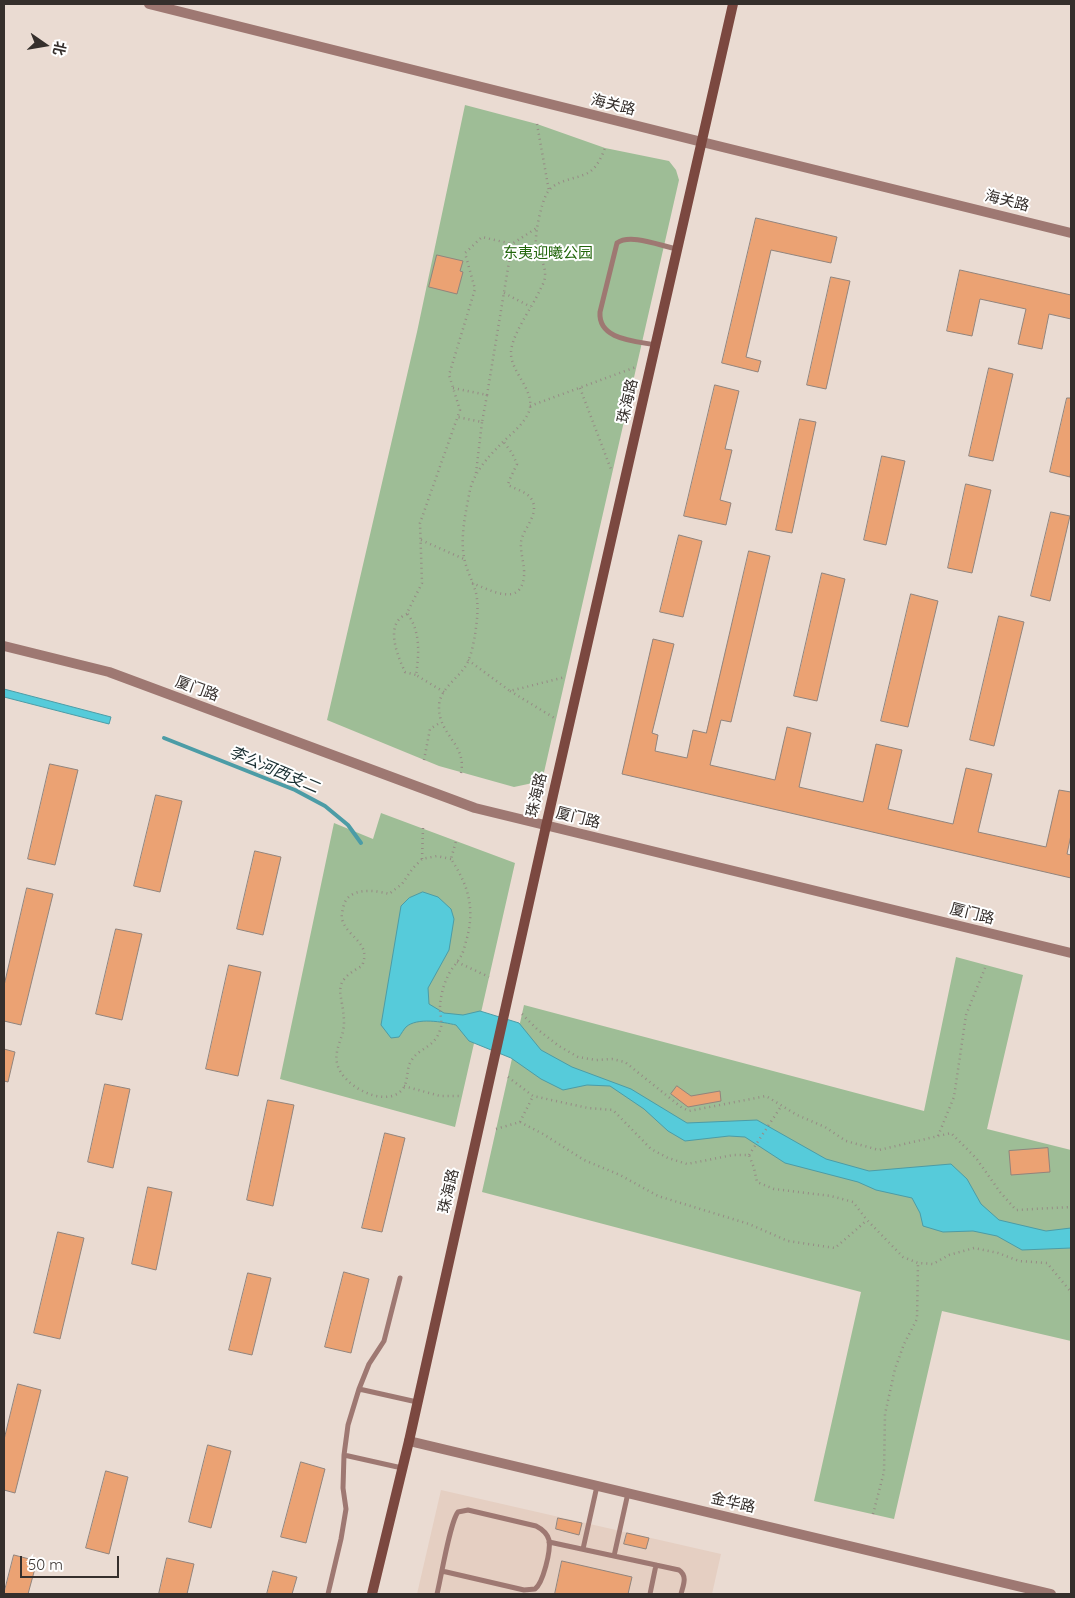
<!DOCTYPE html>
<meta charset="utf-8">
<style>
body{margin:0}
#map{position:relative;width:1075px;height:1598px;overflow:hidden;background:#eadbd2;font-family:Quicksand,"Noto Sans SC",sans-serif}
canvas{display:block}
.frame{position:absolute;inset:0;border:5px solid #352f2c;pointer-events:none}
.north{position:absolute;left:20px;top:20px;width:50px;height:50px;-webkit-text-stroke:4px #fff;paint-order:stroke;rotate:103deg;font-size:14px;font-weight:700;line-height:20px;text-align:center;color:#352f2c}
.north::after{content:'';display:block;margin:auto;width:18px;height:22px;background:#352f2c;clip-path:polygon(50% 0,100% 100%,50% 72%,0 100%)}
.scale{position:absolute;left:20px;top:1556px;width:99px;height:22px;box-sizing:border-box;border:2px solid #352f2c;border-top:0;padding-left:6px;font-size:15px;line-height:18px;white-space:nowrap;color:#352f2c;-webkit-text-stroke:4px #fff;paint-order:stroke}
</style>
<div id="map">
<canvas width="1075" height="1598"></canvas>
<div class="frame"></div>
<div class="north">北</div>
<div class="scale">50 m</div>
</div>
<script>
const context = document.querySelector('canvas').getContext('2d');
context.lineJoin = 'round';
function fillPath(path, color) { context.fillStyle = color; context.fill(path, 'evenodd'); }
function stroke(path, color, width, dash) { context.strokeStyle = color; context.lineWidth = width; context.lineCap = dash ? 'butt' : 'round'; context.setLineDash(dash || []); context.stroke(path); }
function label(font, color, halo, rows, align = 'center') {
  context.font = font + ' Quicksand,"Noto Sans SC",sans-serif'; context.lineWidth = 4; context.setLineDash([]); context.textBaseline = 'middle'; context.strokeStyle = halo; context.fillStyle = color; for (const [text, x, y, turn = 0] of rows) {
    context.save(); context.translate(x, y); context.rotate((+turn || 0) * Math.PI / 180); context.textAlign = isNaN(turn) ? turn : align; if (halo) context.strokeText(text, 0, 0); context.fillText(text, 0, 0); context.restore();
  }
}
fillPath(new Path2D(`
 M 441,1490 L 721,1554 L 712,1594 L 417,1594 Z`), '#e5cfc2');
fillPath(new Path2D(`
 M 465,105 L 537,124 L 605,148 L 669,161 L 676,170 L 679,180 L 542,781 L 514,787 L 439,766 L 327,720 L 417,332 Z
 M 381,813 L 515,863 L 455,1127 L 280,1079 L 334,823 L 373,839 Z
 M 956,957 L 1023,975 L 987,1129 L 1071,1150 L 1071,1341 L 942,1311 L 894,1519 L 814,1501 L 861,1292 L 482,1192 L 524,1005 L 924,1111 Z`), '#9ebd96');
const water = new Path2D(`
 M 4,689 L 111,717 L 109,724 L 4,697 Z
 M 423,892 L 438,897 L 451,909 L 454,919 L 449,950 L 428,988 L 429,1004 L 444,1013 L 463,1015 L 480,1011 L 519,1023 L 541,1050 L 572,1067 L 631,1089 L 687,1123 L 757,1120 L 826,1159 L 869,1171 L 951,1164 L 967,1179 L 981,1204 L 999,1220 L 1046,1231 L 1071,1228 L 1071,1248 L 1022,1250 L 997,1236 L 973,1231 L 943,1232 L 923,1226 L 920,1213 L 912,1198 L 876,1190 L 858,1182 L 785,1163 L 745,1137 L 729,1136 L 685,1141 L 668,1131 L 644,1109 L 610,1086 L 587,1085 L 563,1090 L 541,1079 L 511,1058 L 469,1041 L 456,1025 C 443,1022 417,1017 406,1027 C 404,1029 401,1034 399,1037 L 391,1038 L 381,1025 L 401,906 L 409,898 Z`);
fillPath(water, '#56cbda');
stroke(water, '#4c9ca6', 1);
stroke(new Path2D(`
 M 164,738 L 295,790 L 325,806 L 348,825 L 361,843`), '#4c9ca6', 4);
const building = new Path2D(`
 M 756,218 L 837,237 L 831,263 L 771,250 L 746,357 L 761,361 L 758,372 L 722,363 Z
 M 437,255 L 463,261 L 460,271 L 463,272 L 457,294 L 429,287 Z
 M 960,270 L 1071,295 L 1071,319 L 1049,314 L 1042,349 L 1018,344 L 1026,309 L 980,299 L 972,336 L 947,331 Z
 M 831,277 L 850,281 L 826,389 L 807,385 Z
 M 989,368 L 1013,374 L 993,461 L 969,456 Z
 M 715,385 L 739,391 L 725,449 L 732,450 L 720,500 L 731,503 L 726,525 L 684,516 Z
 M 1067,398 L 1071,398 L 1071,469 L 1070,477 L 1050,472 Z
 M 800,419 L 816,422 L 792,533 L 776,530 Z
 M 882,456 L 905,461 L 886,545 L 864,540 Z
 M 966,484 L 991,490 L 972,573 L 948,568 Z
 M 1051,512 L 1070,516 L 1050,601 L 1031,596 Z
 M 679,535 L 702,541 L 683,617 L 660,612 Z
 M 749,551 L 770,556 L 731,722 L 721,720 L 710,765 L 775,780 L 787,727 L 811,733 L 799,787 L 863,802 L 876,744 L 902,750 L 888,809 L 953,824 L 966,768 L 992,774 L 978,832 L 1046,847 L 1059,790 L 1071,792 L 1071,835 L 1067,854 L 1071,855 L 1071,878 L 622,774 L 653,639 L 674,644 L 652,733 L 658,735 L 655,751 L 687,758 L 693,730 L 706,733 Z
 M 822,573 L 845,579 L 817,701 L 794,696 Z
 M 911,594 L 938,601 L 908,727 L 881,721 Z
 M 999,616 L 1024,622 L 994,746 L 970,740 Z
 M 50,764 L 78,770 L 55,865 L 28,859 Z
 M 156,795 L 182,801 L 160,892 L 134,886 Z
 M 255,851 L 281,857 L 263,935 L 237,929 Z
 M 27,888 L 53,894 L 21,1025 L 4,1021 L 4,986 Z
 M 116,929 L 142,934 L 122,1020 L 96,1014 Z
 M 229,965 L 261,972 L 238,1076 L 206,1069 Z
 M 4,1049 L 15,1052 L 8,1082 L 4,1081 Z
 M 105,1084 L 130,1089 L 113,1168 L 88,1162 Z
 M 677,1086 L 691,1096 L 720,1091 L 721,1101 L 688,1107 L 671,1094 Z
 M 268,1100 L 294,1105 L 273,1206 L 247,1200 Z
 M 385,1133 L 405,1138 L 382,1232 L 362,1228 Z
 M 1048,1148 L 1050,1172 L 1011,1175 L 1009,1151 Z
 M 148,1187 L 172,1192 L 156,1270 L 132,1264 Z
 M 58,1232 L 84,1238 L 60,1339 L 34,1333 Z
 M 344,1272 L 369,1279 L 351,1353 L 325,1347 Z
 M 248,1273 L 271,1278 L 252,1355 L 229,1350 Z
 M 18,1384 L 41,1390 L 15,1493 L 4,1490 L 4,1440 Z
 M 208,1445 L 231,1451 L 211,1528 L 189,1522 Z
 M 301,1462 L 325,1469 L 306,1543 L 281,1537 Z
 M 106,1471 L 128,1477 L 109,1554 L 86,1548 Z
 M 558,1518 L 582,1523 L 579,1535 L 556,1529 Z
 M 627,1533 L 649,1538 L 646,1549 L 624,1544 Z
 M 14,1555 L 37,1561 L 28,1594 L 4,1594 Z
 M 167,1558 L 194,1564 L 187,1594 L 159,1594 Z
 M 562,1561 L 632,1577 L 628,1594 L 555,1594 Z
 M 273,1571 L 297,1577 L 292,1594 L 267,1594 Z`);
fillPath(building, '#eba273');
stroke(building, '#92847c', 1);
stroke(new Path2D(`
 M 537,124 L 549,191
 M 504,293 L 531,307
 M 453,388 L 487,395 L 482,422 L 457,417
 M 580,388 L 612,472
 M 487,395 L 512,244 L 538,227
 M 530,406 L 636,367
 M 476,473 L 482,422
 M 421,540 L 464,559
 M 472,583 C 490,590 521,608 524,576 C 525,565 520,553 521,542 C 523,529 538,516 533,502 C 529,492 517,490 508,485 L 509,481 L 517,464 L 512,453 L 503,441
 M 407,614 C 384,623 397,655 405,672 L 416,675
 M 468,660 L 510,691 L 565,677
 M 510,691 L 556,719
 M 444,692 L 416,675 C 419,654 421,632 407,613 L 422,583 L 420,523 L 460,410 L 449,375 L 475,289 L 465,253 L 482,237 L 512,244
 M 424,760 L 430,729 L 441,722
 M 461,773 C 467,744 439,736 439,707 C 439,690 456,680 465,667 C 471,658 473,645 475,635 C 477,621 479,607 476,593 C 473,581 466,570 464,557 C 460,536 466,511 470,490 C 474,473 487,458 499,446 C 509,435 526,424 530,408 C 533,389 513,374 511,355 C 510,336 532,308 540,290 C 542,286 545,281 545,276 C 546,264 537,253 536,243 C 535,233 541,205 546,195 C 554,178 579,180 591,171 C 598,165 602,156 605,148
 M 422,859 L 423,828
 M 451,859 L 437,856 L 422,859 L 413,868 L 402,884 L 389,894 C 374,890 351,887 344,904 C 343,909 341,915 342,919 C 347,938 372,942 362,966 C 328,984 344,993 344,1023 C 344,1037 334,1049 337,1063 C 341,1085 383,1108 401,1091 C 409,1083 406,1071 410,1063 C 418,1047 434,1049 440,1030 C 443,1024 440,1015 440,1008 C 440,999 443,986 447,978 C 450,970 457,963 461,956 C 464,951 465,944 467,938 C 475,907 468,885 451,859 L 456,841
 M 457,962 L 489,977
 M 522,1014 L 537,1029 L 559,1046 L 578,1057 L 596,1060 L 612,1059 L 625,1062 L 681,1107 L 689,1111 L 766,1096 L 797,1115 L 825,1127 L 846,1141 L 879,1150 L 951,1133 L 976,1158 L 1000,1192 L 1016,1210 L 1071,1207
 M 508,1077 L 533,1096 L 588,1108 L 613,1110 L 651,1149 L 668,1158 L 687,1164 L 733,1155 L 749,1155 L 754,1168 L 757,1182 L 774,1189 L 831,1196 L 853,1202 L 867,1220 L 903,1257 L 918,1263 L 933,1264 L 949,1255 L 974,1248 L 998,1253 L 1019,1261 L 1047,1263 L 1071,1292
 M 404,1086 L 440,1096 L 462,1096
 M 520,1122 L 533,1096
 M 496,1129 L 520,1122 L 543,1134 L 584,1160 L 620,1175 L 658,1196 L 749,1224 L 788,1241 L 835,1248 L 866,1221
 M 938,1136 L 954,1097 L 966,1015 L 985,968
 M 749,1155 L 782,1105
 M 873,1514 L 884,1472 L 885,1414 L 895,1369 L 904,1344 L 917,1319 L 918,1263`), '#968b85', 2.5, [1, 4]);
stroke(new Path2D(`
 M 656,345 C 635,341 598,340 600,312 L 617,243 C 630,233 661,246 677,249
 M 359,1389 L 417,1402
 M 344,1455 L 402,1468
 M 549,1542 L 679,1570 C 688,1576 683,1586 681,1594
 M 583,1549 L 597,1486
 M 614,1556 L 628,1493
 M 328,1594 L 341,1539 L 346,1509 L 343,1488 L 344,1455 L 348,1425 L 359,1389 L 369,1364 L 384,1341 L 400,1278
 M 437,1594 C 441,1578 450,1522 458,1512 L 468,1510 L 536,1526 C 542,1529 547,1533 549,1540 C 551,1551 543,1583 535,1589 L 524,1590 L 442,1571
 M 650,1594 L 656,1565`), '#9e7872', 5);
stroke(new Path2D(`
 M 149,4 L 702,142 L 1071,233
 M 4,646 L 109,672 L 475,808 L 1071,953
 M 409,1441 L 1051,1594`), '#9e7872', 10);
stroke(new Path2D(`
 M 372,1594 L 409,1441 L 546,826 L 733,4`), '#7b4840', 10);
label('15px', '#352f2c', '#fff', [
 ["海关路",613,105,14],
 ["海关路",1007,201,14],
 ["珠海路",628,401,-77],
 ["厦门路",197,689,20],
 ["珠海路",537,795,-77],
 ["厦门路",578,818,14],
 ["厦门路",972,914,14],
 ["珠海路",449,1191,-77],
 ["金华路",733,1503,13]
]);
label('15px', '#23660c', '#fff', [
 ["东夷迎曦公园",548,253]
]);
label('italic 16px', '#192e31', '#fff', [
 ["李公河西支二",274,770,23]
]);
</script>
